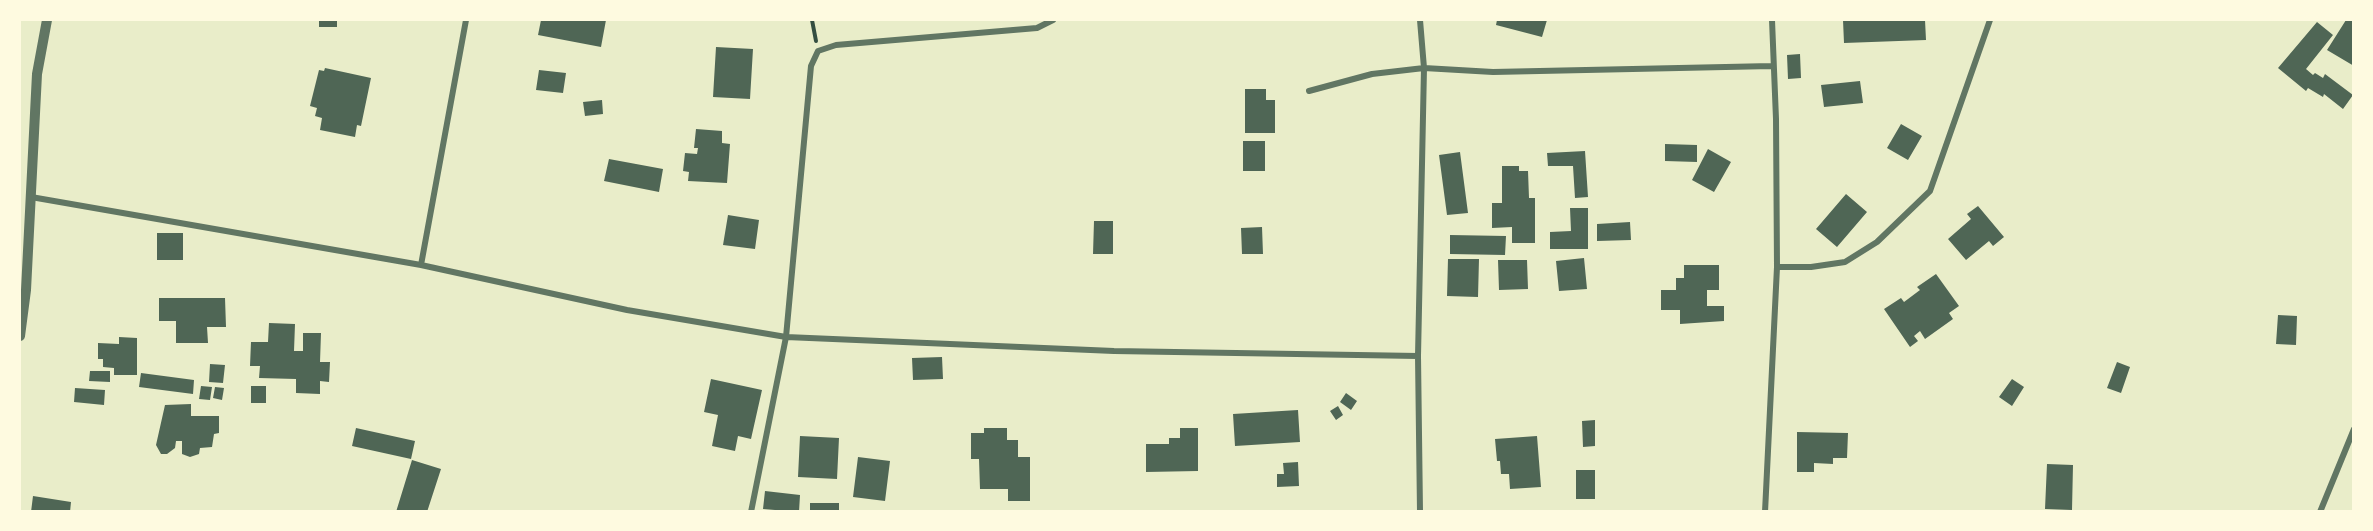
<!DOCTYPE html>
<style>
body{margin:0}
#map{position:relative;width:2373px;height:531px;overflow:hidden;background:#e9edc9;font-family:Quicksand,sans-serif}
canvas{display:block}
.frame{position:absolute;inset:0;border:21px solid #fefae0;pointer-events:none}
</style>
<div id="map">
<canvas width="2373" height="531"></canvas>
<div class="frame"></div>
</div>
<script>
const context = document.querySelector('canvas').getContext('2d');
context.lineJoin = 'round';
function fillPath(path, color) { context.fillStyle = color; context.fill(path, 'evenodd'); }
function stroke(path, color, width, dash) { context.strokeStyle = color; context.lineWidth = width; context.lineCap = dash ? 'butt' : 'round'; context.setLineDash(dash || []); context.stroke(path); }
fillPath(new Path2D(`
 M 319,20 L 337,20 L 337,27 L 319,27 Z
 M 541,20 L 606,20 L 601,47 L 538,35 Z
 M 1497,20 L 1547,20 L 1542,37 L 1496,25 Z
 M 1843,20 L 1925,20 L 1926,40 L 1844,43 Z
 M 2346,20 L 2354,20 L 2354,66 L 2327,50 Z
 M 2317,22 L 2333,35 L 2306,69 L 2313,75 L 2315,73 L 2323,78 L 2325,74 L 2353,95 L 2343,109 L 2324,94 L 2323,97 L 2308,88 L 2306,91 L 2278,68 Z
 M 716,47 L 753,49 L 750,99 L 713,97 Z
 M 1800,54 L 1801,78 L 1788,79 L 1787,55 Z
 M 325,68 L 371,78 L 361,126 L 357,125 L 355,137 L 320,130 L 322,118 L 315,116 L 317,108 L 310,106 L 319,70 L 324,71 Z
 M 539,70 L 566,73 L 563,93 L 536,90 Z
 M 1860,81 L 1863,103 L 1824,107 L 1821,85 Z
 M 1245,89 L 1266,89 L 1266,100 L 1275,100 L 1275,133 L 1245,133 Z
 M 602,100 L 603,114 L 585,116 L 583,102 Z
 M 1901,124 L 1922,136 L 1908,160 L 1887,148 Z
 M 696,129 L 722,131 L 722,143 L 730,144 L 727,183 L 688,181 L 689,172 L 683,171 L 685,153 L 697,154 L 698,148 L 694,148 Z
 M 1243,141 L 1265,141 L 1265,171 L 1243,171 Z
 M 1665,144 L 1697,145 L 1697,162 L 1665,161 Z
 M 1708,149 L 1731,162 L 1714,192 L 1692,180 Z
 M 1585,151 L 1588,197 L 1575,198 L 1573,166 L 1548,166 L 1547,153 Z
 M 1460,152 L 1468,213 L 1447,215 L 1439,155 Z
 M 609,159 L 663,169 L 659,192 L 604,181 Z
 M 1502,166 L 1519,166 L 1519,171 L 1528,171 L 1529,198 L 1535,198 L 1535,243 L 1512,243 L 1512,227 L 1492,228 L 1492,203 L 1502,203 Z
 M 1846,194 L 1867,212 L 1837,247 L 1816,229 Z
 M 1978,206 L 2004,237 L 1993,246 L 1989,241 L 1966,260 L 1948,239 L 1971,219 L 1967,214 Z
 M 1570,208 L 1588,208 L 1588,249 L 1550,249 L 1550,232 L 1571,231 Z
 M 728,215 L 759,220 L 755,249 L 723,245 Z
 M 1094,221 L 1113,221 L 1113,254 L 1093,254 Z
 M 1630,222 L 1631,240 L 1597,241 L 1597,224 Z
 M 1262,227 L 1263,254 L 1242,254 L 1241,228 Z
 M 157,233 L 183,233 L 183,260 L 157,260 Z
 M 1450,235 L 1506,236 L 1505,255 L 1450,254 Z
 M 1584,258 L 1587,289 L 1559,291 L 1556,261 Z
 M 1448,259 L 1479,259 L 1478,297 L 1447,296 Z
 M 1498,260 L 1527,260 L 1528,289 L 1499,290 Z
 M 1684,265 L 1719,265 L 1719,290 L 1707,290 L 1707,306 L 1724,306 L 1724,321 L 1680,324 L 1680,310 L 1661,310 L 1661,290 L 1676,290 L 1676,278 L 1684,278 Z
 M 1936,274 L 1959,306 L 1949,313 L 1953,319 L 1925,339 L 1920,331 L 1914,336 L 1918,341 L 1910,347 L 1884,309 L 1901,298 L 1904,302 L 1920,290 L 1917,287 Z
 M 159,298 L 225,298 L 226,327 L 207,327 L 208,343 L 176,343 L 176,321 L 159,321 Z
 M 2278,315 L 2297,316 L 2296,345 L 2276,344 Z
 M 269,323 L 295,324 L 294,351 L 303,351 L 303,333 L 321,333 L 320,362 L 330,362 L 329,382 L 320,381 L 320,394 L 296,393 L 296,379 L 259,378 L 260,366 L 250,366 L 251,342 L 268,342 Z
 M 119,337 L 137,338 L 137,375 L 114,375 L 114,368 L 103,367 L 103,359 L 98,359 L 98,343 L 119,344 Z
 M 942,357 L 943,379 L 913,380 L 912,358 Z
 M 2117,362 L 2130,367 L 2121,393 L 2107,388 Z
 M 210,364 L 225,365 L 223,383 L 209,382 Z
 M 90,371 L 110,371 L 110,382 L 89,381 Z
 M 141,373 L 194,380 L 193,394 L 139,387 Z
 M 711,379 L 762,390 L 751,439 L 738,436 L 735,451 L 712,446 L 718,415 L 704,412 Z
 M 2012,379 L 2024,387 L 2012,406 L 1999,397 Z
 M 201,386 L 212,387 L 210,400 L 199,399 Z
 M 251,386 L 266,386 L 266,403 L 251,403 Z
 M 215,387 L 224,388 L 222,400 L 213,398 Z
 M 75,388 L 105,390 L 104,405 L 74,402 Z
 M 1346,393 L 1357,401 L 1351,410 L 1340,402 Z
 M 191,404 L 191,416 L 219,416 L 219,433 L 214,434 L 212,447 L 200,448 L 199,454 L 190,457 L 182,454 L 182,441 L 176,441 L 175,448 L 167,454 L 161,454 L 156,445 L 165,405 Z
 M 1338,406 L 1343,415 L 1336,420 L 1330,411 Z
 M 1298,410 L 1300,442 L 1235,446 L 1233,414 Z
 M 1595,420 L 1595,446 L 1583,447 L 1582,421 Z
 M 356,428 L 415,441 L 411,459 L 352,446 Z
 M 984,428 L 1007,428 L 1007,440 L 1018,440 L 1018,457 L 1030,457 L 1030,501 L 1008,501 L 1008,489 L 980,489 L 979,459 L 971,459 L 971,433 L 984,433 Z
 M 1180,428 L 1198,428 L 1198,471 L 1146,472 L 1146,444 L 1169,444 L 1169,438 L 1180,438 Z
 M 1797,432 L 1848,433 L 1847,458 L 1833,458 L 1833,464 L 1814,463 L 1814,472 L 1797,472 Z
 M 800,436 L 839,438 L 837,479 L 798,477 Z
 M 1537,436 L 1541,487 L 1510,489 L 1509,474 L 1501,474 L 1500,461 L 1497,461 L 1495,439 Z
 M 858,457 L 890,461 L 885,501 L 853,497 Z
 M 412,460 L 441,469 L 427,512 L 396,512 Z
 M 1298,462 L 1299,486 L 1277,487 L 1277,474 L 1284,474 L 1283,463 Z
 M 2047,464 L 2073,465 L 2072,510 L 2045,509 Z
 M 1576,470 L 1595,470 L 1595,499 L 1576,499 Z
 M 765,491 L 800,495 L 799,512 L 763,509 Z
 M 33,496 L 71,502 L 70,512 L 31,512 Z
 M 810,503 L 839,503 L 839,512 L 810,512 Z`), '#4f6655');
stroke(new Path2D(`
 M 812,20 L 816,41`), '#344e41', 4);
stroke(new Path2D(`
 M 1420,20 L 1424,68 L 1418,356 L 1420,512
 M 1309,91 L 1372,74 L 1424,68 L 1493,72 L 1772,66
 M 31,197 L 421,265 L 627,310 L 786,337 L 1114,351 L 1418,356
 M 421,265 L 466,20
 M 1777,267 L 1811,267 L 1845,262 L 1877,242 L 1930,191 L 1990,20
 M 751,512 L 786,337 L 811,66 L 818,51 L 836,45 L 1037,28 L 1053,20
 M 1765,512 L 1777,267 L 1776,119 L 1772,20
 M 2320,512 L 2354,429`), '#617663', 6);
stroke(new Path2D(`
 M 20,336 L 26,290 L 37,74 L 47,20`), '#617663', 10);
</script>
